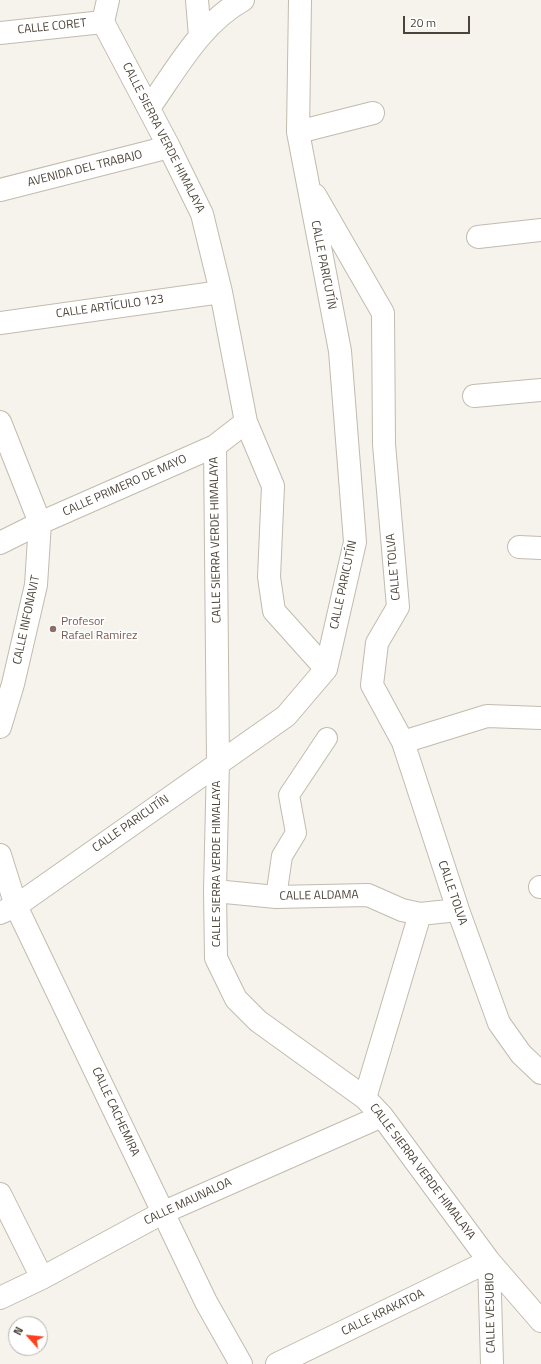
<!DOCTYPE html>
<meta charset="utf-8">
<style>
body{margin:0}
#map{position:relative;width:541px;height:1364px;overflow:hidden;background:#f6f3ec;font-family:"Titillium Web",sans-serif}
canvas{display:block}
.north{position:absolute;left:8px;top:1316px;width:40px;height:40px;box-sizing:border-box;background:#fff;border:1px solid #b7b4b0;border-radius:50%;rotate:297deg;font-size:11px;font-weight:700;line-height:16px;text-align:center;color:#4b4439}
.north::after{content:'';display:block;margin:auto;width:14px;height:18px;background:#fc3f1d;clip-path:polygon(50% 0,100% 100%,50% 72%,0 100%)}
.scale{position:absolute;left:403px;top:16px;width:67px;height:18px;box-sizing:border-box;border:2px solid #4b4439;border-top:0;padding-left:5px;font-size:12px;line-height:14px;white-space:nowrap;color:#4b4439;-webkit-text-stroke:3px #fff;paint-order:stroke}
</style>
<div id="map">
<canvas width="541" height="1364"></canvas>
<div class="north">N</div>
<div class="scale">20 m</div>
</div>
<script>
const context = document.querySelector('canvas').getContext('2d');
context.lineJoin = 'round';
function stroke(path, color, width, dash) { context.strokeStyle = color; context.lineWidth = width; context.lineCap = dash ? 'butt' : 'round'; context.setLineDash(dash || []); context.stroke(path); }
function label(font, color, halo, rows, align = 'center') {
  context.font = font + ' "Titillium Web",sans-serif'; context.lineWidth = 3; context.setLineDash([]); context.textBaseline = 'middle'; context.strokeStyle = halo; context.fillStyle = color; for (const [text, x, y, turn = 0] of rows) {
    context.save(); context.translate(x, y); context.rotate((+turn || 0) * Math.PI / 180); context.textAlign = isNaN(turn) ? turn : align; if (halo) context.strokeText(text, 0, 0); context.fillText(text, 0, 0); context.restore();
  }
}
const pedestrian = new Path2D(`
 M 276,897 L 282,856 L 296,833 L 289,795 L 327,738`);
const minor = new Path2D(`
 M 197,0 L 200,36
 M 103,22 L 169,147 L 202,214 L 221,292 L 246,422 L 273,486 L 269,577 L 274,611 L 326,669
 M 103,22 L 108,0
 M 0,33 L 103,22
 M 149,108 C 176,70 201,23 243,0
 M 298,132 L 373,113
 M 0,190 L 169,147
 M 315,195 L 383,313 L 384,444 L 398,607 L 377,643 L 372,685 L 403,742 L 458,910 L 499,1023 L 521,1054 L 541,1073
 M 478,237 L 541,230
 M 0,323 L 221,292
 M 474,396 L 541,390
 M 0,422 L 40,523 L 36,585 L 13,684 L 0,727
 M 215,446 L 218,762 L 215,891 L 216,958 L 236,999 L 258,1021 L 365,1098 L 382,1116 L 489,1261 L 541,1321
 M 0,543 L 40,523 L 215,446 L 246,422
 M 519,547 L 541,548
 M 403,742 L 487,716 L 541,718
 M 0,855 L 16,906 L 206,1302 L 241,1364
 M 540,887 L 541,887
 M 215,891 L 276,897 L 368,895 L 402,910 L 420,914 L 458,910
 M 0,913 L 16,906 L 286,716 L 326,669 L 355,542 L 340,351 L 298,132 L 300,0
 M 365,1098 L 420,914
 M 0,1194 L 42,1278
 M 0,1298 L 42,1278 L 162,1213 L 382,1116
 M 277,1364 L 489,1261 L 492,1364`);
stroke(pedestrian, '#c2bbae', 22);
stroke(minor, '#c2bbae', 24);
stroke(pedestrian, '#fff', 20);
stroke(minor, '#fff', 22);
for (const [x, y, r, color] of [
 [53,629,4,"#8d6e63"]
]) { const dot = new Path2D(); dot.arc(x, y, r, 0, 2 * Math.PI); context.fillStyle = color; context.fill(dot); stroke(dot, '#fff', 1.5); }
label('12px', '#4b4439', '#fff', [
 ["CALLE CORET",52,27,-6],
 ["CALLE SIERRA VERDE HIMALAYA",163,138,63],
 ["AVENIDA DEL TRABAJO",85,169,-14],
 ["CALLE PARICUTÍN",323,265,79],
 ["CALLE ARTÍCULO 123",110,307,-8],
 ["CALLE PRIMERO DE MAYO",125,486,-24],
 ["CALLE SIERRA VERDE HIMALAYA",216,540,-91],
 ["CALLE TOLVA",394,567,-95],
 ["CALLE PARICUTÍN",344,585,-78],
 ["CALLE INFONAVIT",27,620,-78],
 ["CALLE PARICUTÍN",131,824,-35],
 ["CALLE SIERRA VERDE HIMALAYA",217,864,-90],
 ["CALLE TOLVA",452,893,71],
 ["CALLE ALDAMA",319,896,-1],
 ["CALLE CACHEMIRA",115,1112,65],
 ["CALLE SIERRA VERDE HIMALAYA",422,1172,53],
 ["CALLE MAUNALOA",188,1202,-25],
 ["CALLE KRAKATOA",383,1313,-26],
 ["CALLE VESUBIO",491,1313,-91]
]);
label('12px', '#785e54', '#fff', [
 ["Profesor",61,622],
 ["Rafael Ramirez",61,636]
], 'left');
</script>
